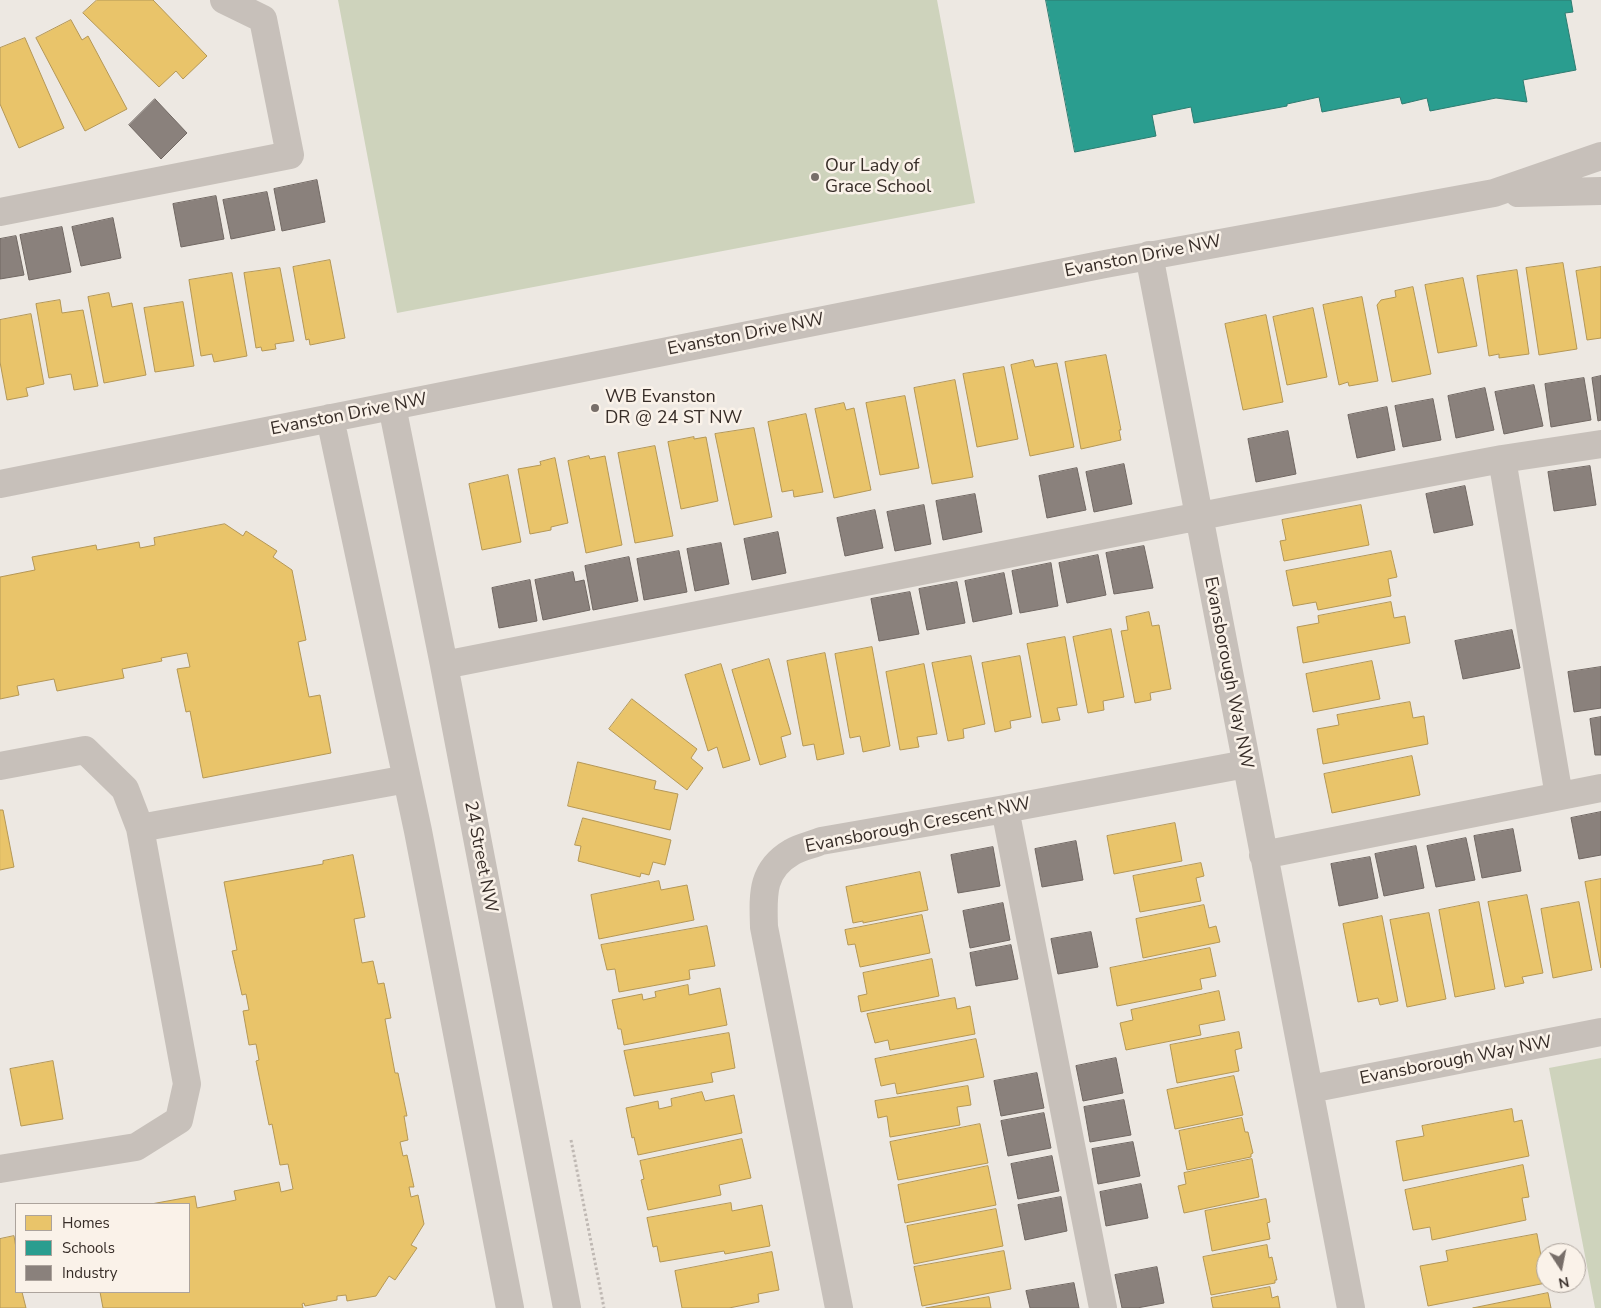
<!DOCTYPE html>
<style>
body{margin:0}
#map{position:relative;width:1601px;height:1308px;overflow:hidden;background:#ede8e2;font-family:"Nunito Sans",sans-serif}
canvas{display:block}
.legend{position:absolute;left:15px;top:1203px;width:175px;height:90px;box-sizing:border-box;background:#faf2e9;border:1px solid #aca39c;margin:0;padding:6px 9px;list-style:none;font-size:15px;color:#372d28}
.legend li{display:flex;align-items:center;gap:10px;height:25px}
.legend b{width:25px;border:1px solid #aca39c}
.north{position:absolute;left:1536px;top:1243px;width:50px;height:50px;box-sizing:border-box;background:#faf2e9;border:1px solid #aca39c;border-radius:50%;rotate:169deg;font-size:14px;font-weight:700;line-height:20px;text-align:center;color:#372d28}
.north::after{content:'';display:block;margin:auto;width:18px;height:22px;background:#776e69;clip-path:polygon(50% 0,100% 100%,50% 72%,0 100%)}
</style>
<div id="map">
<canvas width="1601" height="1308"></canvas>
<ul class="legend">
<li><b style="height:14px;background:#e9c46a"></b>Homes</li>
<li><b style="height:14px;background:#2a9d8f"></b>Schools</li>
<li><b style="height:14px;background:#8a817c"></b>Industry</li>
</ul>
<div class="north">N</div>
</div>
<script>
const context = document.querySelector('canvas').getContext('2d');
context.lineJoin = 'round';
function fillPath(path, color) { context.fillStyle = color; context.fill(path, 'evenodd'); }
function stroke(path, color, width, dash) { context.strokeStyle = color; context.lineWidth = width; context.lineCap = dash ? 'butt' : 'round'; context.setLineDash(dash || []); context.stroke(path); }
function label(font, color, halo, rows, align = 'center') {
  context.font = font + ' "Nunito Sans",sans-serif'; context.lineWidth = 5; context.setLineDash([]); context.textBaseline = 'middle'; context.strokeStyle = halo; context.fillStyle = color; for (const [text, x, y, turn = 0] of rows) {
    context.save(); context.translate(x, y); context.rotate((+turn || 0) * Math.PI / 180); context.textAlign = isNaN(turn) ? turn : align; if (halo) context.strokeText(text, 0, 0); context.fillText(text, 0, 0); context.restore();
  }
}
fillPath(new Path2D(`
 M 338,0 L 937,0 L 975,203 L 397,313 Z
 M 1601,1058 L 1601,1308 L 1595,1308 L 1549,1068 Z`), '#ced3bc');
const homes = new Path2D(`
 M 97,0 L 153,0 L 207,56 L 183,79 L 176,71 L 159,87 L 83,13 Z
 M 71,20 L 82,40 L 88,36 L 127,109 L 85,131 L 36,38 Z
 M 25,38 L 64,128 L 19,148 L 0,104 L 0,48 Z
 M 330,260 L 345,338 L 310,345 L 309,339 L 306,340 L 293,267 Z
 M 1563,263 L 1577,349 L 1539,355 L 1526,268 Z
 M 1601,267 L 1601,338 L 1587,340 L 1576,271 Z
 M 280,268 L 294,341 L 275,344 L 276,349 L 262,351 L 261,347 L 256,348 L 244,273 Z
 M 1517,270 L 1529,354 L 1499,358 L 1499,354 L 1489,356 L 1477,276 Z
 M 232,273 L 247,356 L 214,362 L 212,354 L 201,356 L 189,280 Z
 M 1463,278 L 1477,346 L 1438,353 L 1425,285 Z
 M 1413,287 L 1431,374 L 1392,382 L 1377,305 L 1381,300 L 1396,297 L 1395,291 Z
 M 109,293 L 112,307 L 132,303 L 146,375 L 104,383 L 88,297 Z
 M 1362,297 L 1378,381 L 1349,386 L 1348,382 L 1339,385 L 1323,305 Z
 M 60,300 L 62,313 L 83,310 L 98,386 L 74,390 L 71,374 L 49,378 L 36,304 Z
 M 183,302 L 194,366 L 155,372 L 144,308 Z
 M 1313,308 L 1327,377 L 1287,385 L 1273,317 Z
 M 31,314 L 44,384 L 26,388 L 28,396 L 7,400 L 0,362 L 0,320 Z
 M 1266,315 L 1283,402 L 1243,410 L 1225,324 Z
 M 1106,355 L 1121,430 L 1119,430 L 1121,440 L 1081,449 L 1065,362 Z
 M 1033,360 L 1035,367 L 1057,363 L 1074,447 L 1030,456 L 1011,365 Z
 M 1004,367 L 1018,439 L 977,447 L 963,374 Z
 M 955,380 L 973,477 L 932,484 L 914,388 Z
 M 905,396 L 919,468 L 880,475 L 866,403 Z
 M 844,403 L 846,410 L 854,408 L 871,490 L 834,498 L 815,409 Z
 M 806,414 L 823,492 L 794,497 L 793,490 L 782,492 L 768,422 Z
 M 754,428 L 772,517 L 734,525 L 715,434 Z
 M 694,437 L 694,439 L 706,437 L 718,501 L 681,509 L 668,442 Z
 M 655,446 L 673,536 L 635,543 L 618,453 Z
 M 589,456 L 590,459 L 605,456 L 622,545 L 586,553 L 568,461 Z
 M 555,458 L 568,523 L 551,527 L 551,530 L 530,534 L 518,469 L 541,465 L 540,462 Z
 M 508,475 L 521,542 L 482,550 L 469,484 Z
 M 1361,505 L 1369,545 L 1284,561 L 1280,541 L 1286,540 L 1282,520 Z
 M 225,524 L 243,536 L 246,531 L 277,551 L 273,557 L 292,570 L 306,640 L 298,642 L 309,697 L 320,695 L 331,753 L 203,778 L 190,711 L 186,712 L 177,669 L 190,667 L 187,653 L 161,658 L 162,661 L 122,669 L 124,678 L 57,691 L 54,679 L 17,686 L 19,695 L 0,699 L 0,577 L 35,570 L 32,557 L 96,545 L 97,550 L 139,542 L 140,548 L 155,545 L 154,538 Z
 M 1391,551 L 1397,577 L 1388,579 L 1391,596 L 1318,610 L 1316,602 L 1293,606 L 1286,571 Z
 M 1391,602 L 1394,618 L 1405,616 L 1410,643 L 1303,663 L 1297,627 L 1319,623 L 1318,616 Z
 M 1149,612 L 1152,626 L 1159,625 L 1171,689 L 1150,693 L 1151,700 L 1135,703 L 1121,631 L 1128,630 L 1126,617 Z
 M 1111,629 L 1124,697 L 1103,701 L 1104,710 L 1088,713 L 1073,637 Z
 M 1065,637 L 1077,705 L 1057,708 L 1060,720 L 1042,723 L 1027,644 Z
 M 872,647 L 890,746 L 863,752 L 860,736 L 850,738 L 835,654 Z
 M 825,653 L 844,754 L 817,760 L 814,744 L 803,746 L 787,661 Z
 M 971,656 L 985,724 L 963,729 L 964,738 L 948,741 L 932,663 Z
 M 1020,656 L 1031,717 L 1010,721 L 1011,728 L 995,732 L 982,663 Z
 M 769,659 L 791,734 L 781,737 L 786,757 L 760,765 L 732,670 Z
 M 1372,661 L 1380,699 L 1313,712 L 1306,674 Z
 M 721,664 L 750,760 L 723,768 L 717,747 L 708,751 L 685,675 Z
 M 924,664 L 937,734 L 917,737 L 919,747 L 900,750 L 886,672 Z
 M 632,699 L 697,749 L 691,758 L 703,768 L 687,790 L 609,729 Z
 M 1410,702 L 1413,718 L 1424,716 L 1428,744 L 1323,764 L 1317,729 L 1339,725 L 1337,715 Z
 M 1412,756 L 1420,795 L 1332,813 L 1324,774 Z
 M 578,762 L 656,781 L 654,789 L 678,794 L 670,830 L 568,806 Z
 M 0,810 L 3,810 L 14,867 L 0,870 Z
 M 583,818 L 671,840 L 665,865 L 653,862 L 649,875 L 641,873 L 640,877 L 578,861 L 581,846 L 575,845 Z
 M 1175,823 L 1182,861 L 1114,874 L 1107,836 Z
 M 353,855 L 365,917 L 354,919 L 362,963 L 373,961 L 378,984 L 384,983 L 391,1018 L 385,1019 L 395,1073 L 398,1073 L 407,1116 L 404,1116 L 408,1140 L 400,1142 L 403,1156 L 407,1155 L 414,1187 L 409,1187 L 411,1197 L 418,1195 L 424,1224 L 411,1245 L 417,1248 L 395,1280 L 389,1276 L 376,1296 L 347,1301 L 346,1295 L 337,1296 L 337,1300 L 305,1306 L 304,1303 L 302,1304 L 303,1308 L 103,1308 L 100,1292 L 189,1292 L 189,1204 L 151,1204 L 195,1196 L 197,1208 L 236,1200 L 234,1191 L 279,1182 L 281,1192 L 293,1189 L 288,1164 L 280,1165 L 272,1124 L 269,1125 L 256,1061 L 259,1060 L 256,1044 L 249,1045 L 243,1011 L 249,1010 L 246,994 L 242,995 L 232,951 L 237,950 L 224,882 L 323,864 L 323,861 Z
 M 1201,863 L 1204,876 L 1196,878 L 1201,901 L 1140,912 L 1133,876 Z
 M 920,872 L 928,910 L 863,923 L 863,921 L 853,923 L 846,887 Z
 M 1601,879 L 1601,968 L 1585,882 Z
 M 659,881 L 661,890 L 687,885 L 694,920 L 599,939 L 591,895 Z
 M 1527,895 L 1543,973 L 1522,977 L 1524,983 L 1505,987 L 1488,902 Z
 M 1479,902 L 1495,989 L 1455,997 L 1439,910 Z
 M 1579,902 L 1592,970 L 1553,978 L 1541,909 Z
 M 1204,905 L 1209,928 L 1216,926 L 1220,942 L 1143,958 L 1136,919 Z
 M 1429,913 L 1446,999 L 1407,1007 L 1390,920 Z
 M 922,915 L 930,953 L 860,967 L 855,944 L 848,945 L 845,930 Z
 M 1382,916 L 1398,1001 L 1380,1005 L 1378,998 L 1358,1002 L 1343,924 Z
 M 707,926 L 715,966 L 689,970 L 690,979 L 619,992 L 615,969 L 607,970 L 601,945 Z
 M 1210,948 L 1216,976 L 1200,979 L 1202,989 L 1117,1006 L 1110,968 Z
 M 932,959 L 939,996 L 861,1012 L 858,996 L 867,994 L 863,973 Z
 M 688,985 L 689,995 L 720,988 L 727,1025 L 624,1045 L 621,1029 L 618,1029 L 612,1000 L 642,994 L 643,1000 L 656,997 L 655,992 Z
 M 1219,991 L 1225,1020 L 1199,1025 L 1201,1035 L 1126,1050 L 1120,1023 L 1133,1020 L 1131,1010 Z
 M 955,998 L 957,1009 L 970,1006 L 975,1034 L 890,1050 L 888,1040 L 875,1043 L 867,1014 Z
 M 1239,1032 L 1242,1048 L 1235,1050 L 1239,1071 L 1177,1083 L 1170,1045 Z
 M 729,1033 L 735,1068 L 711,1073 L 713,1082 L 634,1096 L 624,1051 Z
 M 976,1039 L 984,1077 L 897,1094 L 895,1083 L 881,1086 L 875,1059 Z
 M 53,1061 L 63,1119 L 21,1126 L 10,1069 Z
 M 1234,1076 L 1243,1115 L 1175,1129 L 1167,1090 Z
 M 968,1086 L 971,1105 L 957,1107 L 960,1125 L 890,1137 L 887,1116 L 878,1118 L 875,1101 Z
 M 702,1092 L 705,1101 L 734,1095 L 742,1133 L 638,1155 L 634,1137 L 632,1138 L 626,1108 L 658,1101 L 659,1109 L 672,1106 L 671,1099 Z
 M 1512,1109 L 1514,1122 L 1522,1120 L 1529,1156 L 1403,1181 L 1396,1141 L 1424,1136 L 1422,1126 Z
 M 1242,1118 L 1245,1132 L 1248,1132 L 1253,1153 L 1251,1154 L 1251,1157 L 1187,1170 L 1179,1131 Z
 M 980,1124 L 988,1163 L 898,1180 L 890,1142 Z
 M 742,1139 L 751,1178 L 719,1185 L 721,1195 L 648,1210 L 641,1180 L 644,1179 L 640,1161 Z
 M 1252,1159 L 1259,1197 L 1184,1213 L 1178,1186 L 1186,1184 L 1184,1173 Z
 M 1523,1165 L 1529,1197 L 1522,1198 L 1526,1220 L 1432,1240 L 1430,1227 L 1413,1230 L 1405,1190 Z
 M 988,1166 L 996,1205 L 905,1223 L 898,1185 Z
 M 1266,1199 L 1270,1222 L 1267,1223 L 1270,1239 L 1212,1251 L 1205,1211 Z
 M 731,1203 L 732,1211 L 762,1205 L 770,1246 L 725,1254 L 724,1251 L 660,1262 L 657,1246 L 653,1247 L 647,1218 Z
 M 996,1209 L 1003,1246 L 914,1264 L 907,1226 Z
 M 1537,1234 L 1546,1283 L 1428,1306 L 1420,1266 L 1448,1261 L 1446,1251 Z
 M 14,1236 L 16,1248 L 16,1292 L 22,1292 L 26,1308 L 0,1308 L 0,1239 Z
 M 1267,1245 L 1269,1258 L 1272,1257 L 1277,1280 L 1275,1280 L 1275,1283 L 1211,1295 L 1203,1257 Z
 M 1004,1251 L 1011,1289 L 922,1306 L 914,1267 Z
 M 772,1252 L 779,1290 L 758,1294 L 759,1302 L 729,1308 L 682,1308 L 675,1271 Z
 M 1270,1287 L 1272,1298 L 1278,1296 L 1280,1308 L 1213,1308 L 1211,1298 Z
 M 1548,1293 L 1551,1308 L 1473,1308 Z
 M 989,1297 L 991,1308 L 926,1308 Z`);
fillPath(homes, '#e9c46a');
stroke(homes, '#b49756', 1);
const schools = new Path2D(`
 M 1046,0 L 1571,0 L 1573,12 L 1565,13 L 1576,70 L 1523,80 L 1527,102 L 1496,98 L 1430,111 L 1427,98 L 1402,104 L 1400,97 L 1322,112 L 1319,97 L 1287,104 L 1287,106 L 1194,123 L 1191,107 L 1152,115 L 1156,136 L 1075,152 Z`);
fillPath(schools, '#2a9d8f');
stroke(schools, '#2e7b70', 1);
const industry = new Path2D(`
 M 155,99 L 187,133 L 161,159 L 129,125 Z
 M 317,180 L 325,222 L 282,231 L 274,189 Z
 M 267,192 L 275,230 L 231,239 L 223,200 Z
 M 216,196 L 224,239 L 181,247 L 173,204 Z
 M 113,218 L 121,258 L 81,266 L 72,227 Z
 M 62,227 L 71,272 L 29,280 L 20,235 Z
 M 16,236 L 24,275 L 0,279 L 0,239 Z
 M 1601,376 L 1601,420 L 1598,421 L 1592,378 Z
 M 1584,378 L 1591,420 L 1551,427 L 1545,384 Z
 M 1534,385 L 1543,426 L 1504,434 L 1495,392 Z
 M 1485,388 L 1494,430 L 1456,438 L 1448,396 Z
 M 1433,399 L 1441,440 L 1403,447 L 1395,406 Z
 M 1387,407 L 1395,450 L 1357,458 L 1348,415 Z
 M 1288,431 L 1296,474 L 1256,482 L 1248,439 Z
 M 1124,464 L 1132,504 L 1094,512 L 1086,472 Z
 M 1590,466 L 1596,505 L 1554,511 L 1548,472 Z
 M 1077,468 L 1086,510 L 1047,518 L 1039,476 Z
 M 1465,486 L 1473,525 L 1434,533 L 1426,494 Z
 M 975,494 L 982,532 L 943,540 L 936,501 Z
 M 924,505 L 931,544 L 895,551 L 887,512 Z
 M 875,510 L 883,548 L 845,556 L 837,518 Z
 M 778,532 L 786,573 L 752,580 L 744,539 Z
 M 721,543 L 729,584 L 695,591 L 687,549 Z
 M 1144,546 L 1153,588 L 1114,594 L 1106,553 Z
 M 679,551 L 687,592 L 644,600 L 637,559 Z
 M 1098,555 L 1106,595 L 1067,603 L 1059,563 Z
 M 629,557 L 638,601 L 593,610 L 585,566 Z
 M 1051,563 L 1058,606 L 1020,613 L 1012,571 Z
 M 573,572 L 575,582 L 584,580 L 590,610 L 543,620 L 535,580 Z
 M 1004,573 L 1012,614 L 973,622 L 965,581 Z
 M 530,580 L 537,621 L 499,628 L 492,588 Z
 M 957,582 L 965,623 L 927,630 L 919,589 Z
 M 910,592 L 919,634 L 879,641 L 871,599 Z
 M 1512,630 L 1520,668 L 1463,679 L 1455,641 Z
 M 1601,667 L 1601,708 L 1574,712 L 1568,672 Z
 M 1601,717 L 1601,755 L 1595,755 L 1590,719 Z
 M 1601,812 L 1601,855 L 1579,859 L 1571,818 Z
 M 1513,829 L 1521,871 L 1482,878 L 1474,836 Z
 M 1466,838 L 1475,880 L 1436,887 L 1427,846 Z
 M 1076,841 L 1083,880 L 1042,887 L 1035,849 Z
 M 1416,846 L 1424,888 L 1384,896 L 1375,854 Z
 M 993,847 L 1000,886 L 958,893 L 951,855 Z
 M 1370,857 L 1378,898 L 1339,906 L 1331,864 Z
 M 1003,903 L 1010,940 L 970,948 L 963,911 Z
 M 1091,932 L 1098,967 L 1058,974 L 1051,939 Z
 M 1011,945 L 1018,979 L 976,986 L 970,953 Z
 M 1116,1058 L 1123,1093 L 1083,1101 L 1076,1066 Z
 M 1037,1073 L 1044,1108 L 1001,1116 L 994,1081 Z
 M 1124,1100 L 1131,1135 L 1090,1142 L 1084,1107 Z
 M 1044,1113 L 1051,1148 L 1008,1156 L 1001,1121 Z
 M 1133,1142 L 1140,1176 L 1098,1184 L 1092,1149 Z
 M 1052,1156 L 1059,1191 L 1018,1199 L 1011,1164 Z
 M 1141,1184 L 1148,1218 L 1106,1226 L 1100,1192 Z
 M 1061,1197 L 1067,1231 L 1025,1240 L 1018,1205 Z
 M 1157,1267 L 1164,1303 L 1137,1308 L 1122,1308 L 1115,1275 Z
 M 1074,1283 L 1079,1308 L 1030,1308 L 1026,1291 Z`);
fillPath(industry, '#8a817c');
stroke(industry, '#716863', 1);
stroke(new Path2D(`
 M 571,1140 L 604,1308`), '#bfb8b3', 3, [2.5, 2.5]);
stroke(new Path2D(`
 M 1518,193 L 1601,191
 M 0,212 L 290,155 L 263,19 L 224,0
 M 1149,255 L 1351,1308
 M 392,406 L 444,665 L 567,1308
 M 330,418 L 418,831 L 510,1308
 M 1502,459 L 1559,796
 M 0,484 L 1105,264 L 1494,193 L 1601,156
 M 444,665 L 1231,510 L 1502,459 L 1601,444
 M 0,766 L 85,750 L 125,789 L 140,828
 M 1005,809 L 1103,1308
 M 1263,855 L 1601,788
 M 1310,1089 L 1601,1032
 M 0,1169 L 136,1147 L 179,1120 L 187,1084 L 140,828 L 407,779
 M 839,1308 L 764,927 C 763,895 761,870 792,852 C 800,847 812,845 821,841 L 1005,809 L 1246,764`), '#c7c0ba', 28);
for (const [x, y, r, color] of [
 [815,177,5,"#776e69"],
 [595,408,5,"#776e69"]
]) { const dot = new Path2D(); dot.arc(x, y, r, 0, 2 * Math.PI); context.fillStyle = color; context.fill(dot); stroke(dot, '#faf2e9', 2); }
label('18px', '#372d28', '#faf2e9', [
 ["Our Lady of",825,167],
 ["Grace School",825,188],
 ["WB Evanston",605,398],
 ["DR @ 24 ST NW",605,419]
], 'left');
label('18px', '#372d28', '#faf2e9', [
 ["Evanston Drive NW",1143,257,-11],
 ["Evanston Drive NW",746,335,-11],
 ["Evanston Drive NW",349,415,-11],
 ["Evansborough Way NW",1228,673,79],
 ["Evansborough Crescent NW",918,826,-11],
 ["24 Street NW",480,857,79],
 ["Evansborough Way NW",1456,1061,-11]
]);
</script>
